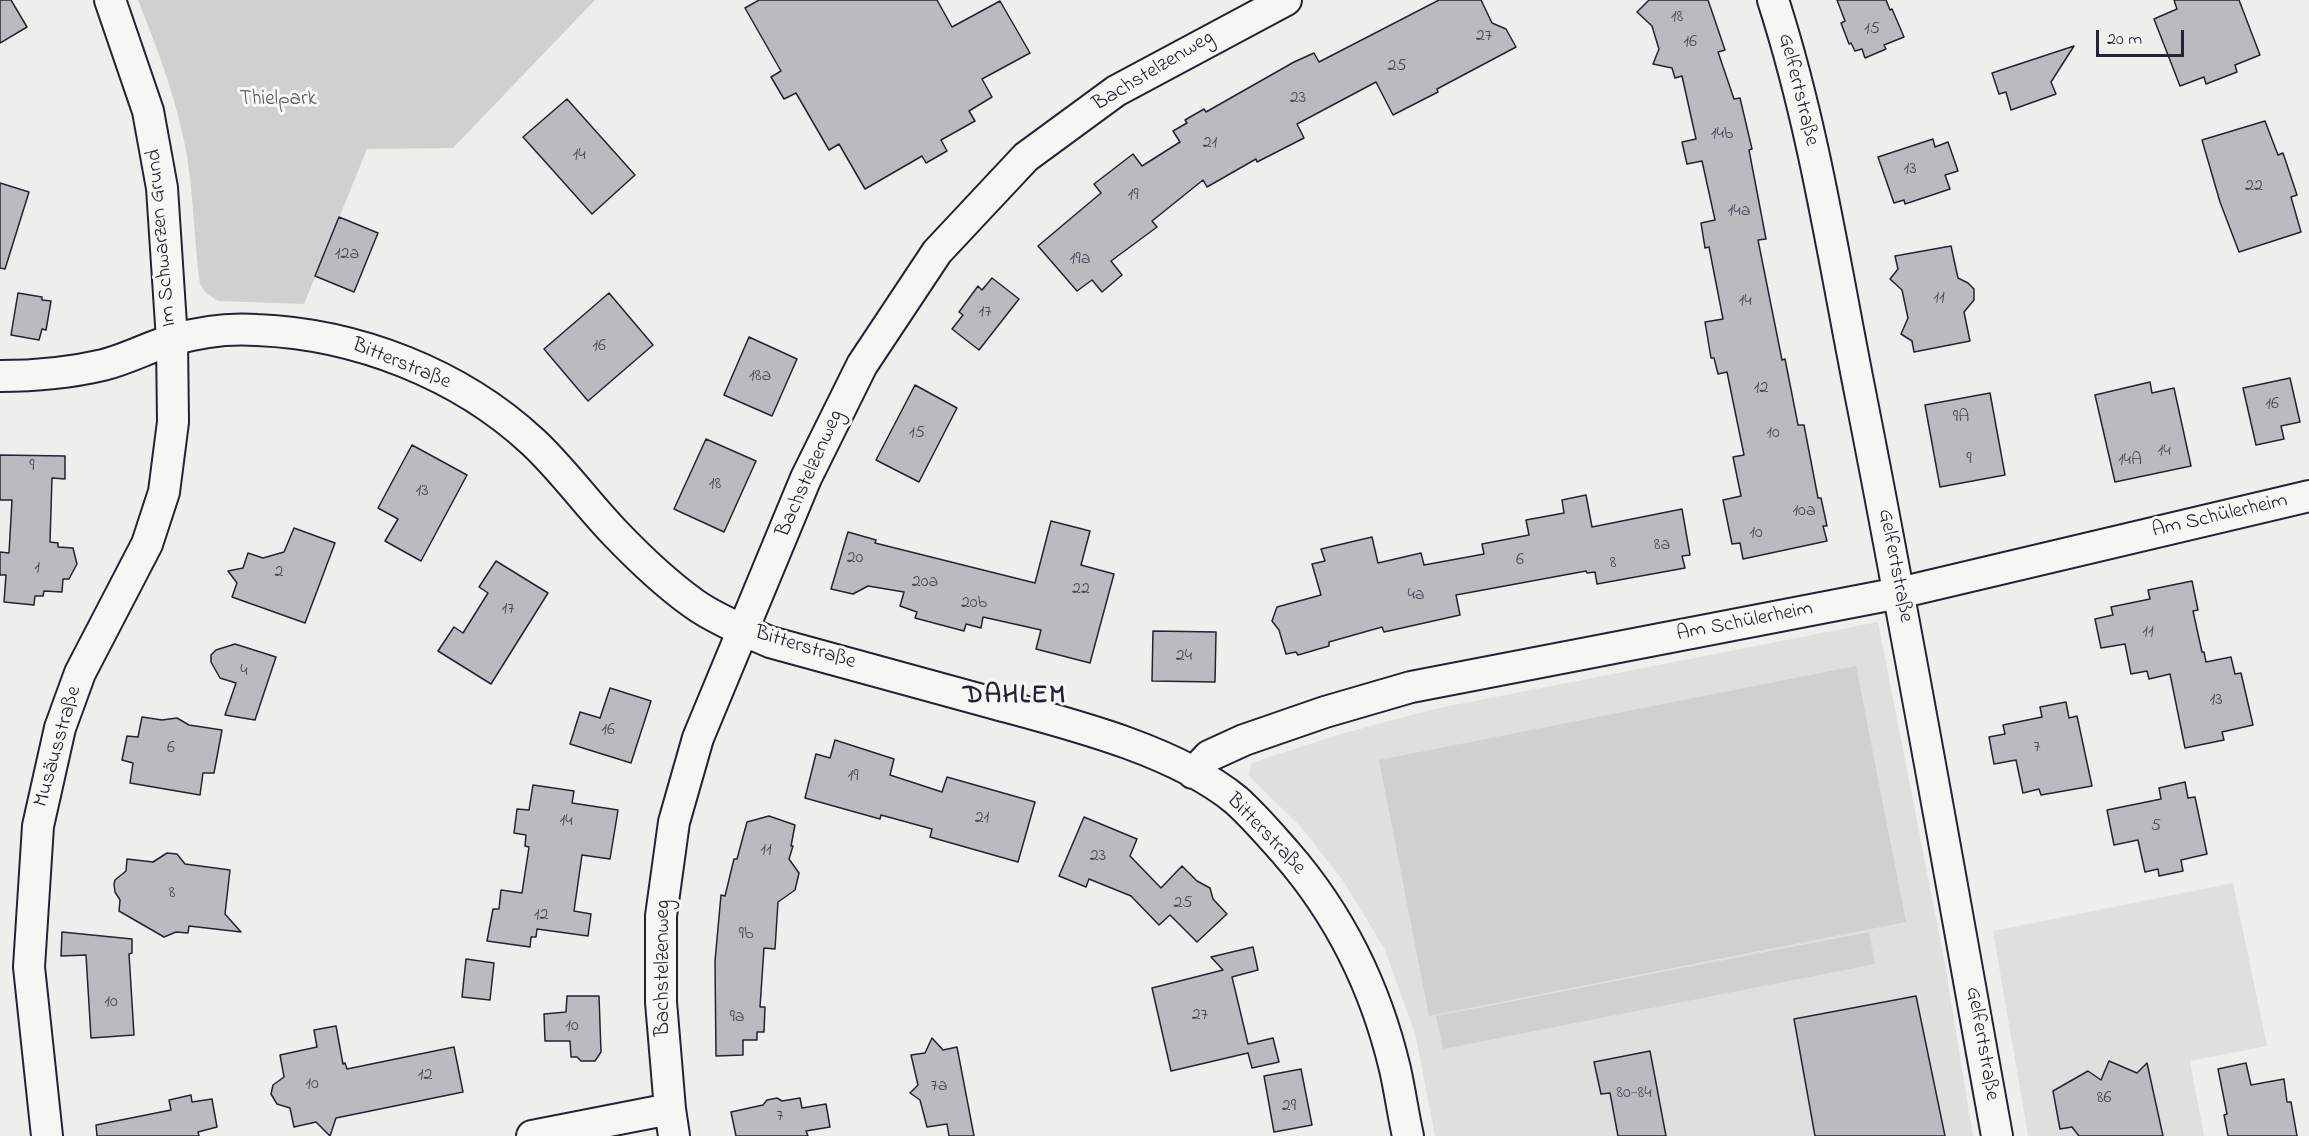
<!DOCTYPE html>
<meta charset="utf-8">
<style>
body{margin:0}
#map{position:relative;width:2309px;height:1136px;overflow:hidden;background:#eeeeeb;font-family:"Indie Flower",sans-serif}
canvas{display:block}
.scale{position:absolute;left:2096px;top:30px;width:88px;height:27px;box-sizing:border-box;border:3px solid #22223b;border-top:0;padding-left:8px;font-size:18px;line-height:21px;white-space:nowrap;color:#22223b;-webkit-text-stroke:4px #f6f6f2;paint-order:stroke}
</style>
<div id="map">
<canvas width="2309" height="1136"></canvas>
<div class="scale">20 m</div>
</div>
<script>
const context = document.querySelector('canvas').getContext('2d');
context.lineJoin = 'round';
function fillPath(path, color) { context.fillStyle = color; context.fill(path, 'evenodd'); }
function stroke(path, color, width, dash) { context.strokeStyle = color; context.lineWidth = width; context.lineCap = dash ? 'butt' : 'round'; context.setLineDash(dash || []); context.stroke(path); }
function label(font, color, halo, rows, align = 'center') {
  context.font = font + ' "Indie Flower",sans-serif'; context.lineWidth = 6; context.setLineDash([]); context.textBaseline = 'middle'; context.strokeStyle = halo; context.fillStyle = color; for (const [text, x, y, turn = 0] of rows) {
    context.save(); context.translate(x, y); context.rotate((+turn || 0) * Math.PI / 180); context.textAlign = isNaN(turn) ? turn : align; if (halo) context.strokeText(text, 0, 0); context.fillText(text, 0, 0); context.restore();
  }
}
fillPath(new Path2D(`
 M 1878,622 L 1944,959 L 1973,1136 L 1435,1136 L 1415,1033 L 1384,948 L 1344,882 L 1301,827 L 1249,776 L 1251,763 L 1341,734 L 1434,709 Z
 M 2233,883 L 2267,1046 L 2190,1061 L 2204,1136 L 2028,1136 L 1993,931 Z`), '#dfdfde');
fillPath(new Path2D(`
 M 138,0 L 595,0 L 453,148 L 367,149 L 304,304 L 218,301 L 206,293 L 200,284 C 193,234 194,181 182,132 C 172,87 155,43 138,0 Z
 M 1856,666 L 1906,922 L 1429,1016 L 1379,760 Z
 M 1869,932 L 1875,964 L 1443,1049 L 1436,1016 Z`), '#d0d0d1');
const building = new Path2D(`
 M 0,0 L 11,0 L 27,27 L 0,43 Z
 M 759,0 L 937,0 L 952,27 L 1000,1 L 1030,53 L 982,79 L 992,97 L 969,111 L 975,121 L 941,140 L 947,151 L 926,163 L 922,156 L 865,189 L 839,144 L 829,150 L 796,93 L 784,99 L 771,77 L 781,71 L 745,8 Z
 M 1439,0 L 1481,0 L 1492,23 L 1506,29 L 1516,47 L 1437,89 L 1438,92 L 1393,115 L 1376,82 L 1297,124 L 1304,138 L 1257,162 L 1256,159 L 1207,187 L 1203,180 L 1152,221 L 1157,227 L 1111,261 L 1122,275 L 1102,292 L 1092,280 L 1077,291 L 1038,246 L 1101,193 L 1094,184 L 1133,154 L 1142,166 L 1180,142 L 1173,131 L 1187,123 L 1185,120 L 1204,109 L 1206,112 L 1294,62 L 1314,53 L 1319,62 Z
 M 1649,0 L 1708,0 L 1725,50 L 1718,52 L 1734,99 L 1740,98 L 1752,149 L 1749,150 L 1766,239 L 1758,240 L 1782,360 L 1785,359 L 1798,425 L 1804,425 L 1818,498 L 1821,498 L 1827,526 L 1823,526 L 1827,541 L 1743,559 L 1740,543 L 1732,544 L 1723,500 L 1741,496 L 1733,457 L 1744,455 L 1727,372 L 1718,374 L 1714,358 L 1711,358 L 1705,322 L 1723,319 L 1709,247 L 1705,248 L 1701,223 L 1715,220 L 1702,161 L 1687,164 L 1682,142 L 1696,139 L 1682,76 L 1675,78 L 1672,68 L 1653,64 L 1659,49 L 1655,36 L 1652,26 L 1637,12 Z
 M 1837,0 L 1886,0 L 1890,10 L 1892,9 L 1904,37 L 1884,45 L 1886,49 L 1865,58 L 1862,49 L 1855,51 L 1851,43 L 1849,44 L 1841,23 L 1845,21 Z
 M 2174,0 L 2239,0 L 2260,55 L 2235,65 L 2237,72 L 2206,84 L 2204,77 L 2180,86 L 2154,19 L 2177,9 Z
 M 2074,46 L 2051,82 L 2056,94 L 2011,110 L 2006,92 L 1999,94 L 1992,73 Z
 M 567,99 L 635,175 L 592,214 L 523,137 Z
 M 2265,121 L 2278,155 L 2283,153 L 2297,195 L 2291,197 L 2301,232 L 2239,252 L 2220,202 L 2202,140 Z
 M 1933,139 L 1935,147 L 1948,142 L 1958,171 L 1945,175 L 1950,189 L 1905,204 L 1904,200 L 1894,203 L 1878,157 Z
 M 0,183 L 29,192 L 5,269 L 0,268 Z
 M 339,217 L 378,233 L 354,292 L 315,276 Z
 M 1951,246 L 1958,278 L 1968,283 L 1974,289 L 1974,300 L 1964,312 L 1970,341 L 1914,352 L 1912,341 L 1901,334 L 1908,318 L 1902,290 L 1890,279 L 1898,269 L 1895,256 Z
 M 992,278 L 1019,299 L 979,350 L 952,329 L 963,315 L 959,312 L 978,286 L 982,290 Z
 M 18,293 L 42,297 L 42,300 L 51,301 L 46,330 L 42,329 L 39,340 L 11,335 Z
 M 609,293 L 653,345 L 588,401 L 544,349 Z
 M 749,337 L 797,359 L 772,416 L 724,395 Z
 M 2290,378 L 2300,422 L 2281,426 L 2284,439 L 2256,445 L 2243,388 Z
 M 2150,382 L 2152,393 L 2174,388 L 2191,466 L 2115,482 L 2095,395 Z
 M 915,385 L 957,408 L 919,482 L 876,460 Z
 M 1990,393 L 2005,475 L 1940,487 L 1925,405 Z
 M 706,439 L 756,461 L 724,532 L 674,509 Z
 M 412,445 L 467,475 L 421,561 L 385,541 L 398,519 L 378,508 Z
 M 0,455 L 65,456 L 65,479 L 52,478 L 50,542 L 58,543 L 58,547 L 73,548 L 77,564 L 69,579 L 63,579 L 62,592 L 44,591 L 43,596 L 35,596 L 34,605 L 4,602 L 6,575 L 0,575 L 0,552 L 9,553 L 12,500 L 0,500 Z
 M 1586,495 L 1592,527 L 1682,509 L 1690,555 L 1682,556 L 1685,568 L 1597,584 L 1595,572 L 1587,573 L 1586,571 L 1456,595 L 1460,615 L 1384,632 L 1382,627 L 1329,642 L 1329,646 L 1298,655 L 1296,652 L 1286,654 L 1279,630 L 1272,621 L 1277,607 L 1321,595 L 1312,564 L 1325,561 L 1321,549 L 1372,537 L 1378,563 L 1421,553 L 1424,565 L 1484,554 L 1482,544 L 1529,535 L 1526,520 L 1564,513 L 1562,500 Z
 M 1051,521 L 1090,531 L 1081,565 L 1114,574 L 1090,663 L 1036,649 L 1041,630 L 983,617 L 981,628 L 966,624 L 964,631 L 915,618 L 917,612 L 900,606 L 904,592 L 868,586 L 853,594 L 831,589 L 848,532 L 876,540 L 875,543 L 1035,583 Z
 M 294,528 L 335,543 L 305,623 L 232,597 L 237,583 L 228,571 L 243,568 L 248,553 L 263,558 L 284,552 Z
 M 496,561 L 548,593 L 491,684 L 438,651 L 454,627 L 463,633 L 488,593 L 479,587 Z
 M 2192,581 L 2198,610 L 2193,611 L 2202,652 L 2204,652 L 2206,662 L 2231,657 L 2235,674 L 2241,673 L 2253,725 L 2222,732 L 2224,740 L 2185,748 L 2170,674 L 2149,679 L 2147,671 L 2131,674 L 2125,644 L 2101,648 L 2095,619 L 2113,615 L 2111,607 L 2150,599 L 2148,590 Z
 M 1153,631 L 1216,632 L 1215,682 L 1152,681 Z
 M 235,644 L 276,657 L 255,720 L 225,715 L 236,683 L 220,678 L 211,662 L 211,655 L 216,650 Z
 M 610,688 L 651,701 L 631,763 L 570,744 L 580,712 L 600,718 Z
 M 2066,702 L 2069,718 L 2077,716 L 2092,786 L 2041,795 L 2039,789 L 2023,793 L 2016,760 L 1994,764 L 1989,737 L 2005,734 L 2003,725 L 2042,717 L 2040,707 Z
 M 142,717 L 162,720 L 177,718 L 189,725 L 222,730 L 214,773 L 203,773 L 200,795 L 130,783 L 133,763 L 122,760 L 127,736 L 138,737 Z
 M 835,740 L 894,759 L 890,775 L 942,792 L 947,777 L 1035,802 L 1018,862 L 930,837 L 932,829 L 881,815 L 880,819 L 805,798 L 816,754 L 830,758 Z
 M 2185,782 L 2188,798 L 2195,797 L 2207,854 L 2181,860 L 2183,871 L 2159,876 L 2158,869 L 2145,872 L 2138,840 L 2114,845 L 2107,810 L 2161,799 L 2159,788 Z
 M 533,785 L 574,791 L 572,803 L 618,810 L 610,859 L 582,855 L 574,911 L 591,914 L 588,936 L 537,929 L 536,937 L 531,937 L 530,947 L 487,941 L 493,909 L 499,909 L 501,890 L 522,893 L 529,847 L 525,846 L 526,835 L 514,833 L 517,809 L 529,810 Z
 M 769,816 L 795,825 L 791,846 L 793,846 L 789,859 L 799,873 L 795,890 L 778,902 L 775,949 L 764,948 L 760,1007 L 765,1007 L 764,1032 L 757,1032 L 757,1040 L 743,1040 L 743,1055 L 716,1056 L 715,961 L 721,895 L 725,896 L 734,859 L 737,859 L 747,822 Z
 M 1084,817 L 1137,839 L 1130,856 L 1161,888 L 1182,866 L 1197,881 L 1210,888 L 1213,899 L 1227,914 L 1197,942 L 1170,915 L 1159,925 L 1131,896 L 1089,879 L 1086,887 L 1059,876 Z
 M 167,853 L 177,854 L 185,864 L 230,870 L 225,914 L 241,932 L 189,926 L 188,933 L 176,932 L 164,937 L 119,911 L 120,900 L 115,892 L 114,884 L 115,880 L 126,871 L 127,859 L 153,862 Z
 M 62,932 L 132,939 L 132,953 L 129,954 L 134,1035 L 91,1038 L 86,955 L 61,956 Z
 M 1253,947 L 1258,970 L 1232,977 L 1248,1044 L 1273,1038 L 1279,1062 L 1252,1068 L 1248,1053 L 1171,1071 L 1152,988 L 1223,970 L 1211,957 Z
 M 466,959 L 494,963 L 490,1000 L 462,997 Z
 M 567,996 L 599,996 L 601,1052 L 595,1061 L 581,1061 L 577,1057 L 571,1057 L 570,1041 L 545,1041 L 544,1014 L 566,1012 Z
 M 1916,996 L 1945,1136 L 1815,1136 L 1794,1019 Z
 M 336,1026 L 343,1064 L 345,1063 L 347,1069 L 454,1047 L 463,1092 L 336,1118 L 330,1136 L 316,1122 L 294,1127 L 290,1108 L 277,1104 L 271,1094 L 273,1085 L 284,1077 L 280,1055 L 317,1047 L 314,1030 Z
 M 932,1038 L 943,1050 L 957,1047 L 974,1136 L 949,1136 L 947,1124 L 927,1127 L 920,1100 L 910,1093 L 918,1085 L 911,1055 L 925,1053 Z
 M 1650,1051 L 1666,1136 L 1618,1136 L 1610,1093 L 1601,1094 L 1594,1062 Z
 M 2109,1061 L 2137,1073 L 2147,1063 L 2163,1136 L 2079,1136 L 2072,1127 L 2060,1129 L 2053,1091 L 2088,1071 L 2101,1080 Z
 M 2246,1063 L 2251,1085 L 2284,1079 L 2287,1102 L 2291,1102 L 2297,1136 L 2228,1136 L 2224,1115 L 2227,1114 L 2218,1069 Z
 M 1301,1069 L 1312,1125 L 1274,1132 L 1264,1076 Z
 M 191,1095 L 192,1102 L 212,1099 L 217,1127 L 198,1132 L 199,1136 L 97,1136 L 96,1125 L 171,1110 L 169,1100 Z
 M 777,1098 L 782,1101 L 800,1098 L 802,1108 L 826,1104 L 830,1127 L 806,1131 L 808,1136 L 736,1136 L 731,1112 L 763,1105 L 767,1100 Z`);
fillPath(building, '#bbbbbf');
stroke(building, '#22223b', 1.5);
const minor = new Path2D(`
 M 1773,0 C 1814,127 1834,261 1860,392 C 1909,639 1952,888 1997,1136
 M 0,376 C 35,376 69,373 103,365 C 127,359 149,347 172,340 C 199,332 229,328 257,330 C 357,334 460,374 533,442 C 563,470 587,504 615,533 C 639,558 665,583 693,603 C 713,618 747,632 770,642 C 843,662 916,682 989,702 C 1066,723 1174,749 1236,800 C 1254,816 1270,835 1286,853 C 1340,915 1376,989 1395,1069 C 1400,1091 1403,1114 1408,1136
 M 1193,773 L 1209,756 L 1244,740 L 1325,712 L 1411,687 L 1899,593 L 2309,496
 M 47,1136 L 29,967 L 38,826 L 60,728 L 80,673 L 147,544 L 164,492 L 173,422 L 172,340 L 162,188 L 148,111 L 110,0
 M 532,1136 L 670,1109
 M 674,1136 L 670,1109 L 661,1002 L 661,916 L 674,822 L 698,738 L 806,478 L 862,365 L 937,252 L 1026,157 L 1116,91 L 1286,0`);
stroke(minor, '#22223b', 34);
stroke(minor, '#f6f6f2', 30);
label('18px', '#48485c', null, [
 ["18",1677,18],
 ["15",1872,30],
 ["27",1484,37],
 ["16",1690,43],
 ["25",1397,67],
 ["23",1298,99],
 ["14b",1722,135],
 ["21",1210,144],
 ["14",579,156],
 ["13",1910,170],
 ["22",2254,187],
 ["19",1133,196],
 ["14a",1739,212],
 ["12a",347,255],
 ["19a",1080,260],
 ["11",1939,299],
 ["14",1745,302],
 ["17",985,313],
 ["16",599,347],
 ["18a",760,377],
 ["12",1761,389],
 ["16",2272,405],
 ["9A",1961,418],
 ["15",917,434],
 ["10",1773,434],
 ["14",2164,452],
 ["9",1969,460],
 ["14A",2130,461],
 ["9",32,467],
 ["18",715,485],
 ["13",422,492],
 ["10a",1804,512],
 ["10",1756,534],
 ["8a",1662,546],
 ["20",855,559],
 ["6",1520,561],
 ["8",1613,564],
 ["1",37,569],
 ["2",279,573],
 ["20a",925,583],
 ["22",1081,590],
 ["4a",1416,596],
 ["20b",974,604],
 ["17",508,610],
 ["11",2148,633],
 ["24",1184,657],
 ["4",244,672],
 ["13",2216,701],
 ["16",608,731],
 ["7",2037,748],
 ["6",171,749],
 ["19",853,777],
 ["21",982,819],
 ["14",566,822],
 ["5",2156,827],
 ["11",766,851],
 ["23",1098,857],
 ["8",172,894],
 ["25",1183,904],
 ["12",541,916],
 ["9b",746,935],
 ["10",111,1003],
 ["27",1200,1016],
 ["9a",737,1018],
 ["10",572,1027],
 ["12",425,1076],
 ["10",312,1085],
 ["7a",939,1087],
 ["80-84",1634,1094],
 ["86",2104,1099],
 ["29",1289,1107],
 ["7",780,1117]
]);
label('21px', '#22223b', '#f6f6f2', [
 ["Bachstelzenweg",1154,72,-31],
 ["Gelfertstraße",1797,90,76],
 ["Im Schwarzen Grund",163,238,-95],
 ["Bitterstraße",401,365,22],
 ["Bachstelzenweg",811,474,-66],
 ["Am Schülerheim",2220,517,-13],
 ["Gelfertstraße",1894,566,79],
 ["Am Schülerheim",1745,623,-11],
 ["Bitterstraße",805,649,17],
 ["Musäusstraße",59,747,-74],
 ["Bitterstraße",1265,835,46],
 ["Bachstelzenweg",665,968,-90],
 ["Gelfertstraße",1981,1044,80]
]);
label('21px', '#565668', '#f6f6f2', [
 ["Thielpark",278,101]
]);
context.letterSpacing = '1.5px';
label('bold 27px', '#22223b', '#f6f6f2', [
 ["DAHLEM",1015,698]
]);
context.letterSpacing = '0px';
</script>
